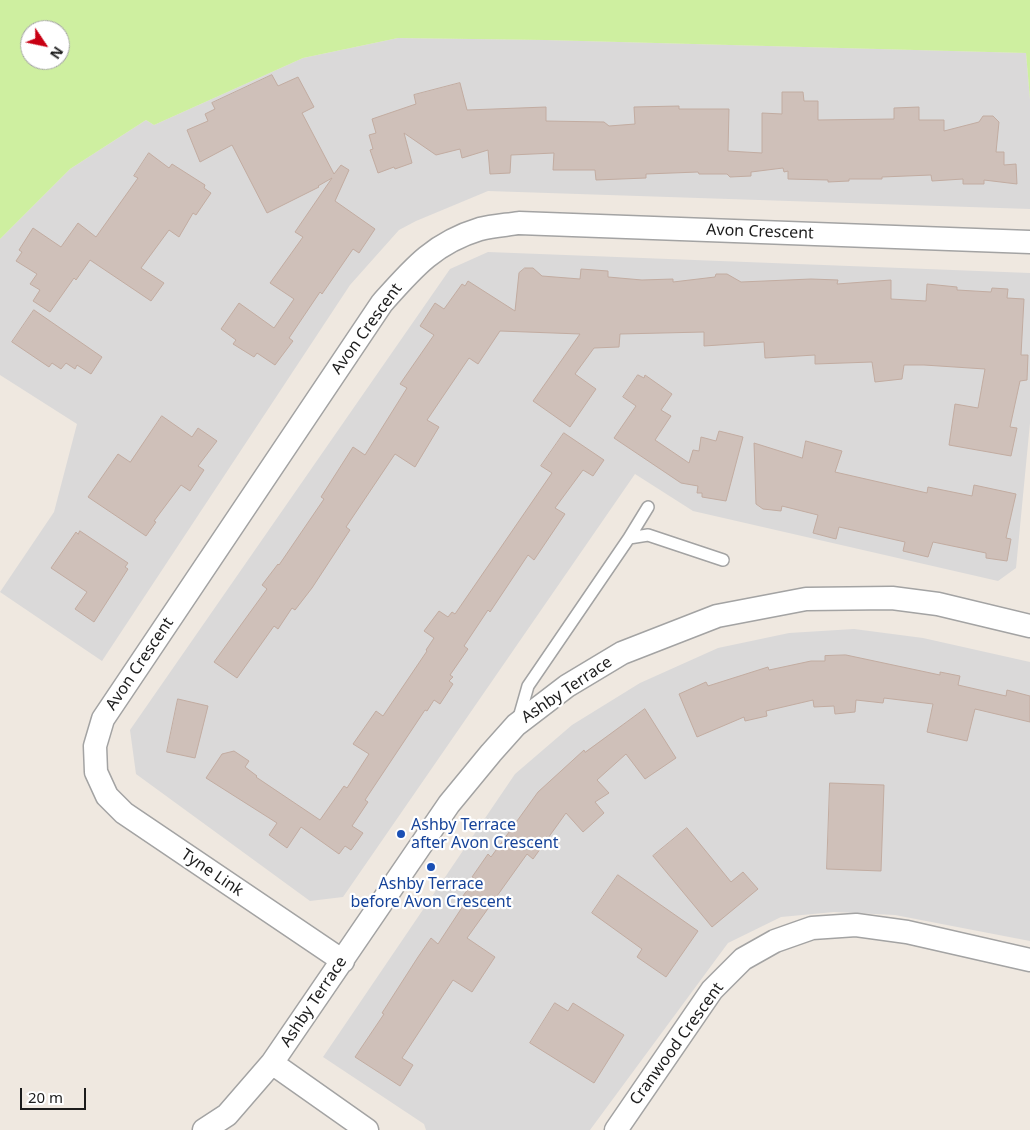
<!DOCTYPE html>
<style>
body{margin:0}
#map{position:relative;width:1030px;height:1130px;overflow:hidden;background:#efe8e0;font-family:"Noto Sans",sans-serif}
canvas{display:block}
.north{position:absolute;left:20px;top:20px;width:50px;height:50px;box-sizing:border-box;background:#fff;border:1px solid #a4a4a4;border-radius:50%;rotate:124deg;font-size:14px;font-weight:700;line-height:20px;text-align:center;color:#1c1c1c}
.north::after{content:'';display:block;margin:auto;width:18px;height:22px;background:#c80013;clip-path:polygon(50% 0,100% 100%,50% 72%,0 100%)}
.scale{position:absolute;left:20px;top:1088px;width:66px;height:22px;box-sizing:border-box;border:2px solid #1c1c1c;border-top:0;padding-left:6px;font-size:15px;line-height:18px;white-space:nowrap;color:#1c1c1c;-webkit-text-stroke:4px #fff;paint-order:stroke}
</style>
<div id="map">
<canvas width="1030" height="1130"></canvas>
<div class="north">N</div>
<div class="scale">20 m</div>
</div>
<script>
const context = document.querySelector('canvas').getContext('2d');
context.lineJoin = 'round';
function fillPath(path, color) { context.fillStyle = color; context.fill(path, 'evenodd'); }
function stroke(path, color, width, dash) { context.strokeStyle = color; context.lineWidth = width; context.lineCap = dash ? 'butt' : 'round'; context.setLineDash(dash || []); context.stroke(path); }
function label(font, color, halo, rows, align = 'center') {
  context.font = font + ' "Noto Sans",sans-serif'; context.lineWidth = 4.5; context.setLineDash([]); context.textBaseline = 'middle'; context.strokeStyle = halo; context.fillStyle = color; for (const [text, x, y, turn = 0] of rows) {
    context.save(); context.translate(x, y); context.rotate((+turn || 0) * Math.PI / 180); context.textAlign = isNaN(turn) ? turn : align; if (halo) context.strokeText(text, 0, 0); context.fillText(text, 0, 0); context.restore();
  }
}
fillPath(new Path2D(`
 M 398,38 L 545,40 L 1026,53 L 1030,99 L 1030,209 L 488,191 L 416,221 L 399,230 L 350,285 L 102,661 L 0,592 L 54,512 L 77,424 L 0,375 L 0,239 L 70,169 L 146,120 L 154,125 L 303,58 Z
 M 488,252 L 1030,273 L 1030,423 L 1016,568 L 998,581 L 693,511 L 635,474 L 343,897 L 310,901 L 136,774 L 130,730 L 450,269 Z
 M 854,629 L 923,638 L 1030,662 L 1030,941 L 895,915 L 834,912 L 781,917 L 728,943 L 590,1130 L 426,1130 L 424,1124 L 323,1057 L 515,774 L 572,725 L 640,683 L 718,648 L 789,633 Z`), '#dad9d9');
fillPath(new Path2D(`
 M 0,0 L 1030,0 L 1030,99 L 1026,53 L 545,40 L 398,38 L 303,58 L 154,125 L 146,120 L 70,169 L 0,239 ZM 30,30 L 60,30 L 60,60 L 30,60 Z`), '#ceefa0');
const building = new Path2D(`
 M 272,75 L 278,86 L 298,77 L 314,107 L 302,113 L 334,174 L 341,165 L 349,170 L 335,201 L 375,229 L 359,253 L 353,249 L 322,294 L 320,292 L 289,338 L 293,341 L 275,365 L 257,353 L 254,357 L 233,344 L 236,340 L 221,329 L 239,303 L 274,328 L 294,299 L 270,283 L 303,237 L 295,232 L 332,178 L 318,186 L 319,187 L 267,213 L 232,145 L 200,162 L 187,130 L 208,121 L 205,114 L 215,109 L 212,103 Z
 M 460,83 L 467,110 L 546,107 L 546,121 L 604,122 L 609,126 L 635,124 L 634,107 L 679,106 L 679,109 L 729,109 L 728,151 L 762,153 L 762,113 L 782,114 L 782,92 L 803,92 L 804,101 L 818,101 L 818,120 L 894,119 L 894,108 L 919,107 L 919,120 L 944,120 L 944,131 L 979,122 L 983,116 L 993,116 L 999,122 L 996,152 L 1004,152 L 1004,165 L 1016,164 L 1017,184 L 984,180 L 984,184 L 963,184 L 963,179 L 932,181 L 931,175 L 882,177 L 882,179 L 849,179 L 849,181 L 828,182 L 828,180 L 788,179 L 788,171 L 784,172 L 783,168 L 751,172 L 751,176 L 730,177 L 727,174 L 699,174 L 698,172 L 646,174 L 646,178 L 596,180 L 595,170 L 553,170 L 554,153 L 511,155 L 510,173 L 490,174 L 488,150 L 462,158 L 460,149 L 436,155 L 404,133 L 412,163 L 395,169 L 394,167 L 378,173 L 370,150 L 373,149 L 369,135 L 376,133 L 372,119 L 416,104 L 414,95 Z
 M 149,153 L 169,168 L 172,164 L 205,185 L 204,188 L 211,193 L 196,215 L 193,213 L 179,237 L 169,230 L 141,268 L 164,283 L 151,301 L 90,260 L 76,280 L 74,278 L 50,312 L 33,301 L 40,290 L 30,284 L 37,274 L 16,261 L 22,252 L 19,250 L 33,228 L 61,247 L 78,223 L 96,237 L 138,178 L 134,176 Z
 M 525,268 L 533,268 L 542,276 L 580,279 L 581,269 L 608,271 L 608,277 L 642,280 L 673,279 L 673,282 L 715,277 L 716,274 L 727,274 L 741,282 L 811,279 L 838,280 L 837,284 L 891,280 L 891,299 L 926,301 L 927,284 L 957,287 L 957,290 L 991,292 L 992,288 L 1008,289 L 1007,298 L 1024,299 L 1021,355 L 1028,355 L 1027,380 L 1020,381 L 1010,427 L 1017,428 L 1011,456 L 949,445 L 955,404 L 978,408 L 985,369 L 924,365 L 904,365 L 902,379 L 875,382 L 872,362 L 815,364 L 815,355 L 765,358 L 764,342 L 704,346 L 704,332 L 620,334 L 619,347 L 594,348 L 575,374 L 596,389 L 570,427 L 533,401 L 580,334 L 500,331 L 478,364 L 469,358 L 427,420 L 439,427 L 415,467 L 395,454 L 346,527 L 350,530 L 312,588 L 295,610 L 292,608 L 278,629 L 274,626 L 237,678 L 214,662 L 267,589 L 262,585 L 278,564 L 279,565 L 324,499 L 321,497 L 353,447 L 365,455 L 407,388 L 400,384 L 434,335 L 420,326 L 435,303 L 444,309 L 462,284 L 465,286 L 468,281 L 515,311 L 519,273 Z
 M 34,310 L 102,357 L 91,374 L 77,365 L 75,369 L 66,363 L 61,369 L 52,363 L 49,367 L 12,342 Z
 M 638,375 L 644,378 L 645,375 L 672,394 L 661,410 L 671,416 L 655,440 L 689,463 L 693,450 L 699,451 L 701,437 L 716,441 L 719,431 L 743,437 L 726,501 L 702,497 L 702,493 L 697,493 L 698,486 L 681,483 L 614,438 L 636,406 L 623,397 Z
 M 162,416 L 192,437 L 198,428 L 217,441 L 198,466 L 204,470 L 190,491 L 181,485 L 154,521 L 156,522 L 146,536 L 88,497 L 118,454 L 130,462 Z
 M 564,433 L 604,460 L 593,476 L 583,470 L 555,508 L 565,514 L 534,560 L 528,555 L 490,612 L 488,610 L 464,646 L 468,649 L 450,675 L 453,677 L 449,681 L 453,684 L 440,704 L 434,700 L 427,711 L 425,710 L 365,800 L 368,802 L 352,826 L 363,833 L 351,850 L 345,846 L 339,854 L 301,827 L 287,848 L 269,835 L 277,823 L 206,778 L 222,754 L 234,751 L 249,761 L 245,767 L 257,776 L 256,777 L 320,820 L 344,786 L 347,788 L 369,754 L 353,744 L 376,711 L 383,716 L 427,651 L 426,650 L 434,638 L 424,631 L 439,611 L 448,617 L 452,612 L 455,614 L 552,473 L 541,466 Z
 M 806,441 L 842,451 L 835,472 L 927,493 L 928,487 L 972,496 L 974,485 L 1016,494 L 1006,538 L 1011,539 L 1007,561 L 986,558 L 986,553 L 933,542 L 928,557 L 903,551 L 905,542 L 839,527 L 836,539 L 813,533 L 818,515 L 782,506 L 781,511 L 763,509 L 756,504 L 754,443 L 802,458 Z
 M 80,531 L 128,563 L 125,567 L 128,569 L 94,622 L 75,609 L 87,592 L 51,568 L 76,532 L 78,534 Z
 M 846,655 L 940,675 L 940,672 L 960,676 L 958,685 L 1006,696 L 1007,690 L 1030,696 L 1030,722 L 975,709 L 967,741 L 927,732 L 933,704 L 884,698 L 883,703 L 856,700 L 855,712 L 835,714 L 834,706 L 814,707 L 813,700 L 766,711 L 767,716 L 745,721 L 744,717 L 697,737 L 679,694 L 706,682 L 708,686 L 768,667 L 769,670 L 811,661 L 825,661 L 825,656 Z
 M 178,699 L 208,706 L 195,758 L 167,752 Z
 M 645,709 L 676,758 L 645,779 L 626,754 L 597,780 L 609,793 L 595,802 L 604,813 L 583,832 L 566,813 L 533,859 L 527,854 L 467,938 L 495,957 L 472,992 L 453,980 L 402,1058 L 413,1065 L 400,1086 L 355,1057 L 384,1014 L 382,1013 L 418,957 L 431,938 L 438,944 L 463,906 L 458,903 L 475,879 L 472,877 L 488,854 L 491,857 L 538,792 L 584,750 L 585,752 Z
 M 830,783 L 884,785 L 881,871 L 827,869 Z
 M 687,828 L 731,882 L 743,872 L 758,889 L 712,927 L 653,856 Z
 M 618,875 L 698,931 L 666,977 L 637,957 L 642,949 L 592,913 Z
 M 555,1003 L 568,1011 L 573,1003 L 624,1035 L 594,1083 L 530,1043 Z`);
fillPath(building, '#cfc0b9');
stroke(building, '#c2aca1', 1);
const lane = new Path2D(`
 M 629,538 L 648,535 L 723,560
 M 518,721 L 528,686 L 629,538 L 648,507`);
const street = new Path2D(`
 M 343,961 L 124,813 L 107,796 L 96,772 L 95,746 L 103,719 L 382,303 C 413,268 434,243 480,229 C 492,226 506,225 519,223 L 1030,242
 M 272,1063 L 367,1130
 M 204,1130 L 227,1115 L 272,1063 L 449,804 L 491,753 L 516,725 L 567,686 L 622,653 L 717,616 L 806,599 L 892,598 L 938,604 L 1030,626
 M 616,1130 L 712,990 L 743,959 L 775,941 L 812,928 L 856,925 L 907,932 L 1030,960`);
stroke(lane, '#a3a3a3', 14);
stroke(street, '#a3a3a3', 25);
stroke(lane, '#fff', 11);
stroke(street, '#fff', 22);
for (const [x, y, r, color] of [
 [401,834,5,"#1a4fb4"],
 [431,867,5,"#1a4fb4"]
]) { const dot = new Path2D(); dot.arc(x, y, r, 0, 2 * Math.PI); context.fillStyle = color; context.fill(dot); stroke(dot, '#fff', 2); }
label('16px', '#1c1c1c', '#fff', [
 ["Avon Crescent",760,232,2],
 ["Avon Crescent",367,329,-54],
 ["Avon Crescent",140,664,-56],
 ["Ashby Terrace",567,690,-34],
 ["Tyne Link",212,873,34],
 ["Ashby Terrace",314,1002,-56],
 ["Cranwood Crescent",677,1044,-54]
]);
label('16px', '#164399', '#fff', [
 ["Ashby Terrace",411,825],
 ["after Avon Crescent",411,843],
 ["Ashby Terrace",431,884,"center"],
 ["before Avon Crescent",431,902,"center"]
], 'left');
</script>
